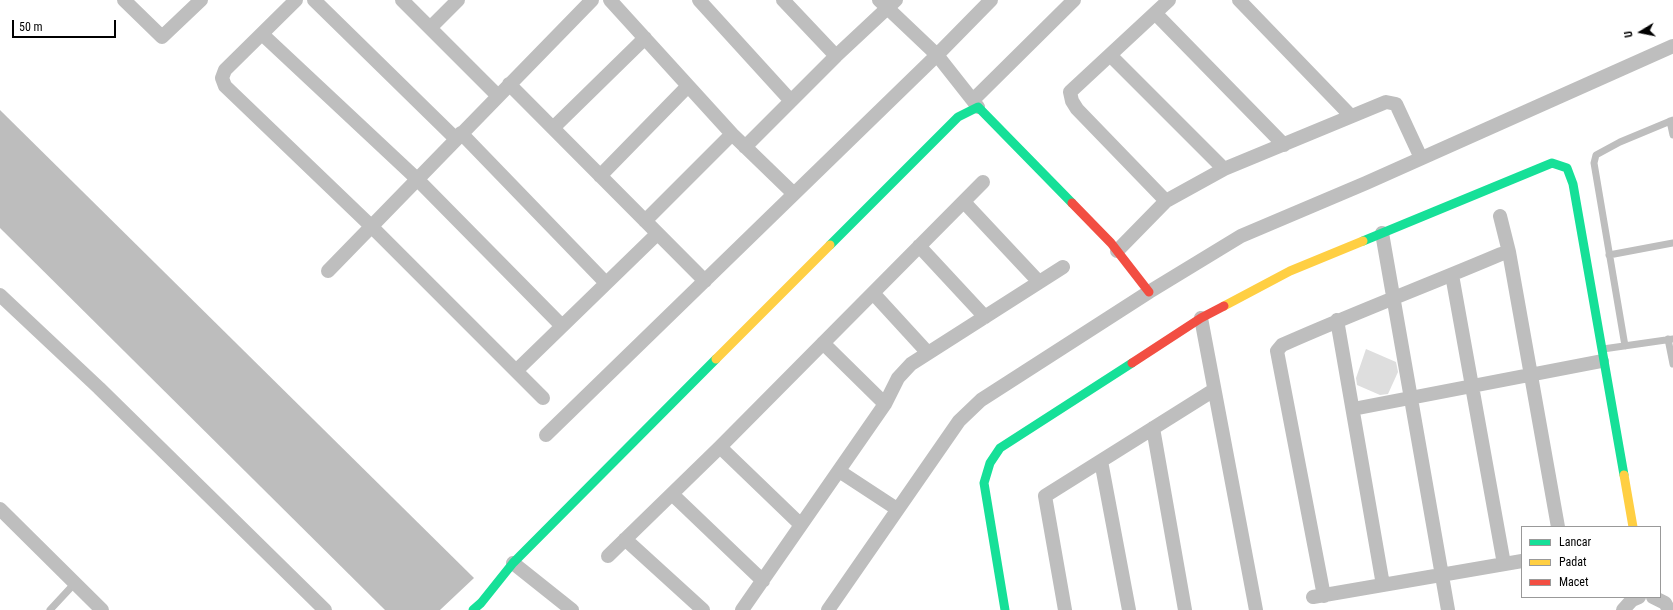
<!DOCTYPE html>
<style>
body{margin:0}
#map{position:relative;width:1673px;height:610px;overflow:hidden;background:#fff;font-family:"Roboto Condensed",sans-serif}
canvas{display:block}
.legend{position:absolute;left:1521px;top:526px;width:140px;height:72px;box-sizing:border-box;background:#fff;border:1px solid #999;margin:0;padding:5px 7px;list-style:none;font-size:12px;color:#000}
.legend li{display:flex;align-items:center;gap:8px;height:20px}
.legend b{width:20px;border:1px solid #999}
.north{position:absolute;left:1621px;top:12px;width:40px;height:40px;-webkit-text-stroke:3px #fff;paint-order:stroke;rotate:260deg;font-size:11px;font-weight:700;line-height:16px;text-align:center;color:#000}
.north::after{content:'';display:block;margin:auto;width:14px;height:18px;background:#000;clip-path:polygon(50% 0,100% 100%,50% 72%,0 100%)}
.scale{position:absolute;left:12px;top:20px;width:104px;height:18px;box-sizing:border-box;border:2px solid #000;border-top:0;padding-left:5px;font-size:12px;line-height:14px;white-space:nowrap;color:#000;-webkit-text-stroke:3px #fff;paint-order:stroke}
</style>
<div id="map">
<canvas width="1673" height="610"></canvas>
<ul class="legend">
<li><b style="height:5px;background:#16e098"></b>Lancar</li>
<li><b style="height:5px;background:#ffcf43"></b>Padat</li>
<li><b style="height:5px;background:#f24e42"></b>Macet</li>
</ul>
<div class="north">U</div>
<div class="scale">50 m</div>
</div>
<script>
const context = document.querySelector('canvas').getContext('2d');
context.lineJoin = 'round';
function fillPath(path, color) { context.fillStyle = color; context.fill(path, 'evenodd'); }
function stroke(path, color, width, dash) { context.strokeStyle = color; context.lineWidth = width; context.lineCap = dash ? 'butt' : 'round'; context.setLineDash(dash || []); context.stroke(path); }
fillPath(new Path2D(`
 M 0,110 L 474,578 L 440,610 L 385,610 L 0,228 Z`), '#bdbdbd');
fillPath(new Path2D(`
 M 1366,349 L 1396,362 L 1398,372 L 1388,394 L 1380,395 L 1357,385 L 1356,378 Z`), '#dedede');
stroke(new Path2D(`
 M 1670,121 L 1673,135
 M 1609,255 L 1673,243
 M 1668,339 L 1673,364
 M 1625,346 L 1594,163 L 1596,155 L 1620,142 L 1673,120
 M 1603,349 L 1673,339
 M 50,610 L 75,583`), '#bebebe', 7);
stroke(new Path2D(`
 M 124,0 L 162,37 L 201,0
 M 296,0 L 225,70 L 222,78 L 225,86 L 372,227 L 543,398
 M 314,0 L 456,139
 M 402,0 L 497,95
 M 610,0 L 732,134 L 794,194
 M 699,0 L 791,101
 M 783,0 L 836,56
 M 879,0 L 937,55 L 978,107
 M 1239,0 L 1351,116
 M 1155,13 L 1284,145
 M 430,28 L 458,0
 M 262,34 L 417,179 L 562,326
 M 1110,55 L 1224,169
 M 509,84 L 705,281
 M 973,100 L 1074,0
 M 553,128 L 645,38
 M 461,133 L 606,283
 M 745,147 L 836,56 L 896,0
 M 600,176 L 688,86
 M 1166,201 L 1077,109 L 1072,101 L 1070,92 L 1169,0
 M 964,202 L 1039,282
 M 1500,216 L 1509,252 L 1558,527
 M 645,221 L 732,134
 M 1382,233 L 1448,610
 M 919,246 L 985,317
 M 1117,251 L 1166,201 L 1224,169 L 1386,102 L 1396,104 L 1421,158
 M 328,271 L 592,0
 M 1452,275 L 1504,564
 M 873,293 L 928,353
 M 0,295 L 99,388 L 325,610
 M 1201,318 L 1256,610
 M 1337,320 L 1383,585
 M 823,343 L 885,404
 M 517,370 L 657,234
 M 1353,409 L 1602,361
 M 1153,428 L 1185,610
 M 546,435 L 937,55 L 991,0
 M 720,447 L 801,525
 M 1101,461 L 1129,610
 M 839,471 L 897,509
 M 672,494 L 763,581
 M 0,509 L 102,610
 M 625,539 L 703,610
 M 608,556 L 720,447 L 983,182
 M 513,563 L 572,610
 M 1324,596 L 1277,351 L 1282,345 C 1354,313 1428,285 1501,254 L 1509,252
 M 1313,597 L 1522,561
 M 1653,597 L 1665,603 L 1669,610
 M 742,610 L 885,404 L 898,378 L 911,364 L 1063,267
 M 828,610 L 959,421 L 981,400 L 1149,292 L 1241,236 L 1366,183 L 1673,46
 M 1065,610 L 1045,496 L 1214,390
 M 1623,610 L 1632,600 L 1639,597`), '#bebebe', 14);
stroke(new Path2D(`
 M 1363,241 L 1552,163 L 1567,168 L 1573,184 L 1624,475
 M 830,245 L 958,117 L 978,107 L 1072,203
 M 473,610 L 481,603 L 513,563 L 716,359
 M 1005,610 L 984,483 L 990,463 L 1000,448 L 1132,363`), '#16e098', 9);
stroke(new Path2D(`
 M 1224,306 L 1290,271 L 1363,241
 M 716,359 L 830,245
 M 1624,475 L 1633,527`), '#ffcf43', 9);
stroke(new Path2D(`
 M 1072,203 L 1111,243 L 1149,292
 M 1132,363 L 1201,318 L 1224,306`), '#f24e42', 9);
</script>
